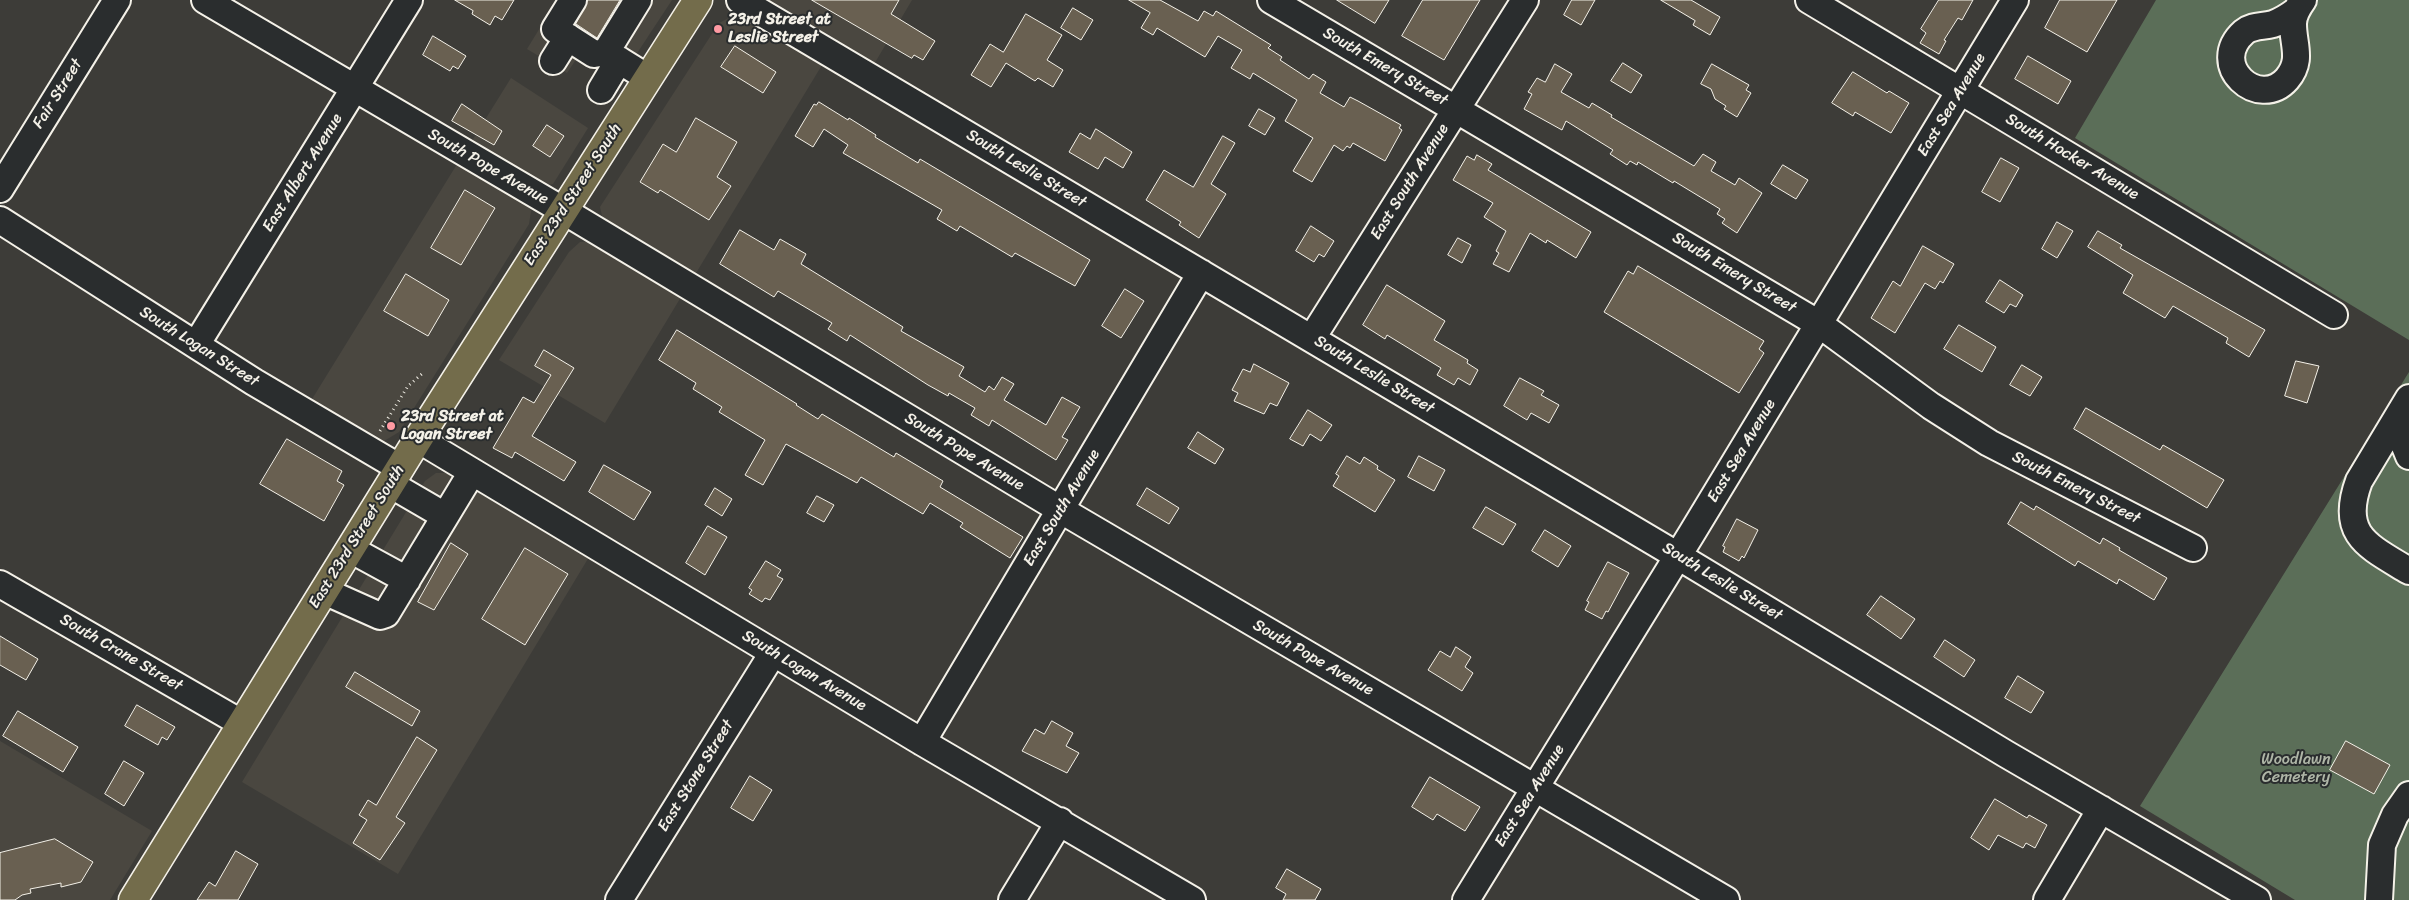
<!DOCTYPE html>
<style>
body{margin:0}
canvas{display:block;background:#3d3c38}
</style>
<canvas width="2409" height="900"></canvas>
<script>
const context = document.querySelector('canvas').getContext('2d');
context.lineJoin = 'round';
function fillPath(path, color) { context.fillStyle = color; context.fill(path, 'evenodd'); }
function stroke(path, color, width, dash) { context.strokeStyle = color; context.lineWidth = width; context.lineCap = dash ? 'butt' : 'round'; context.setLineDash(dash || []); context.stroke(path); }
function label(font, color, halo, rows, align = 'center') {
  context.font = font + ' Sriracha,sans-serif'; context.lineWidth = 4; context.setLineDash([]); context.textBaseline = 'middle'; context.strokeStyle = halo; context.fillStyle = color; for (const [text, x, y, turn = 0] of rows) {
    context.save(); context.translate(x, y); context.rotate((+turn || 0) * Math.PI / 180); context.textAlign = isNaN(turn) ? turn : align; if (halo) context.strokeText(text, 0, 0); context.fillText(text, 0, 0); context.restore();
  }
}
fillPath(new Path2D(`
 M 557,0 L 672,0 L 624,73 L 583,49 L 567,73 L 527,49 Z
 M 754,0 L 912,0 L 870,71 Z
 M 731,17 L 742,17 L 822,65 L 693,278 L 603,220 L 600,207 L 719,23 Z
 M 511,78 L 588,128 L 553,184 L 542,186 L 470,144 Z
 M 459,161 L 526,203 L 531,211 L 529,224 L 399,432 L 384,441 L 367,439 L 309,404 Z
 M 597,241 L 684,292 L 605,423 L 499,360 L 569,252 L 580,242 Z
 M 436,473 L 447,473 L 589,557 L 398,874 L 242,782 L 425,481 Z
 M 0,741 L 152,831 L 110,900 L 0,900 Z`), '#4a4740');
fillPath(new Path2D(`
 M 2156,0 L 2409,0 L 2409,340 L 2075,138 Z
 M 2409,372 L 2409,900 L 2295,900 L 2140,806 Z`), '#5b6e58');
const building = new Path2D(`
 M 455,0 L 514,0 L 502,20 L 495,16 L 490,25 L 472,14 L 473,11 Z
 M 588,0 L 620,0 L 597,38 L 576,24 Z
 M 812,0 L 899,0 L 891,14 L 935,41 L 923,60 L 914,55 L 912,58 Z
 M 1129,0 L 1160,0 L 1198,21 L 1204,11 L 1213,16 L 1216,11 L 1271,45 L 1268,48 L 1282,57 L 1280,60 L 1309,79 L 1313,74 L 1326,82 L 1320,93 L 1344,107 L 1350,97 L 1358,101 L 1401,125 L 1399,128 L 1402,130 L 1385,161 L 1353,143 L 1350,148 L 1347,146 L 1343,151 L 1334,145 L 1312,182 L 1293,171 L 1313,138 L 1285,121 L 1297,100 L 1253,73 L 1250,79 L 1231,68 L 1242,50 L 1218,36 L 1205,57 L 1157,28 L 1153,35 L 1141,28 L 1150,13 Z
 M 1337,0 L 1389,0 L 1375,23 Z
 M 1423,0 L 1480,0 L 1444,60 L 1402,36 Z
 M 1572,0 L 1595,0 L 1581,25 L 1564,15 Z
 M 1661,0 L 1691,0 L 1720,17 L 1710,35 L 1693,25 L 1695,21 Z
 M 1939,0 L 1973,0 L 1962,20 L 1958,18 L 1944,40 L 1946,41 L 1939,54 L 1920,43 L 1926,33 L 1921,29 Z
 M 2060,0 L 2117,0 L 2087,52 L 2045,28 Z
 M 1073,8 L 1093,20 L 1081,40 L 1061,28 Z
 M 1026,14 L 1062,35 L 1047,60 L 1063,70 L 1053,87 L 1038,78 L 1035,81 L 1006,63 L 991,87 L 971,75 L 990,44 L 1003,52 Z
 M 433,36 L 466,56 L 458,69 L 453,66 L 450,71 L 423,55 Z
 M 735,46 L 776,72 L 763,93 L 721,67 Z
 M 2028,56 L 2071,81 L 2058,104 L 2015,79 Z
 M 1623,63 L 1642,75 L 1631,93 L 1611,81 Z
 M 1555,64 L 1572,74 L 1561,92 L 1589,108 L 1592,103 L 1612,115 L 1611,117 L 1694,166 L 1703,154 L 1716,162 L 1711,171 L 1735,185 L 1739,178 L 1762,193 L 1737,233 L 1722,223 L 1725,219 L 1717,214 L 1720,209 L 1674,181 L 1673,183 L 1638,162 L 1637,165 L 1630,161 L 1627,165 L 1610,154 L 1613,150 L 1566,121 L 1562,130 L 1524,109 L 1532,94 L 1528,92 L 1537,78 L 1545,82 Z
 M 1712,64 L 1749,85 L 1746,90 L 1751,93 L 1737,117 L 1724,109 L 1726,106 L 1715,99 L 1711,89 L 1701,84 Z
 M 1853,72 L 1887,93 L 1889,91 L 1909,103 L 1891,133 L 1855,112 L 1853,116 L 1832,103 Z
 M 819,102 L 848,120 L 849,118 L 876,135 L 875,137 L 918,163 L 920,159 L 1090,260 L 1075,286 L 1015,253 L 1012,257 L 960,226 L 957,231 L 937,219 L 942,210 L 843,153 L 848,145 L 824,129 L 813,147 L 795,136 L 814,104 L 816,105 Z
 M 462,104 L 502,131 L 494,145 L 452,121 Z
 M 1259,109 L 1275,118 L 1265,135 L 1249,126 Z
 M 696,118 L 737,142 L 717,177 L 731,186 L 709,220 L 660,190 L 658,193 L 640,182 L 663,144 L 676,152 Z
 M 547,125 L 564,136 L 550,157 L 533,146 Z
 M 1096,129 L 1132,152 L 1123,168 L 1105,157 L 1098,169 L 1069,152 L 1080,133 L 1090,139 Z
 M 1223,136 L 1235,143 L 1211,184 L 1226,194 L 1199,238 L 1179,225 L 1181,222 L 1146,200 L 1164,170 L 1193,187 Z
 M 1477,155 L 1492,164 L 1488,170 L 1591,232 L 1576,258 L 1547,240 L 1546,243 L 1530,233 L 1509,272 L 1493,264 L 1499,253 L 1496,251 L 1506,231 L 1484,217 L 1493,203 L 1453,180 L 1467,156 L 1474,160 Z
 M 2001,158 L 2019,168 L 2000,202 L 1982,192 Z
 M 1783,165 L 1808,180 L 1796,199 L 1771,184 Z
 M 465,190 L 495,208 L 461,265 L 431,248 Z
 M 2057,222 L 2073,231 L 2057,258 L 2042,249 Z
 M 1311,226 L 1334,241 L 1324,257 L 1319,254 L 1314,262 L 1296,251 Z
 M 740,230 L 774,250 L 780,239 L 806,254 L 801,264 L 903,327 L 901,331 L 964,367 L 959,376 L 985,392 L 989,386 L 994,390 L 1002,377 L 1014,384 L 1004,400 L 1046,425 L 1062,397 L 1080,407 L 1062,437 L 1068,440 L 1056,460 L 992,420 L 989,426 L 971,415 L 975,408 L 949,393 L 948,396 L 928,385 L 850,335 L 847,341 L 828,329 L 832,323 L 778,291 L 774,297 L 720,264 Z
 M 2098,231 L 2122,245 L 2120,248 L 2265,330 L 2249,357 L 2226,343 L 2228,338 L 2173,306 L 2165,318 L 2123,293 L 2133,275 L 2088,247 Z
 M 1458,238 L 1471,245 L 1462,263 L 1448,255 Z
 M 1923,246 L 1954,264 L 1943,283 L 1940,281 L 1935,289 L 1925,283 L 1895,333 L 1871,318 L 1893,281 L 1900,286 Z
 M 1638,266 L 1764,341 L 1759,349 L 1764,353 L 1739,393 L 1604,312 L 1628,271 L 1633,274 Z
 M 406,274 L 449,300 L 428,336 L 384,311 Z
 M 2000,280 L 2023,295 L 2016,307 L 2010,304 L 2004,313 L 1986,302 Z
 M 1387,285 L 1445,321 L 1434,340 L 1468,360 L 1467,363 L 1478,370 L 1470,385 L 1458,378 L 1454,385 L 1437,375 L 1441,368 L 1387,335 L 1385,339 L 1363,325 Z
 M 1125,289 L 1144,301 L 1121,338 L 1102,326 Z
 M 1959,325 L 1996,347 L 1982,372 L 1944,349 Z
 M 677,330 L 797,404 L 796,405 L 818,419 L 822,414 L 894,457 L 896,453 L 943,481 L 940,487 L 1023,537 L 1010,558 L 960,527 L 963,523 L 930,503 L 923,514 L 861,477 L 857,483 L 786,444 L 763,485 L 745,475 L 765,440 L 719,412 L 722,407 L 693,389 L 696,383 L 659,360 Z
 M 544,350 L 574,368 L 532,436 L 576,462 L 564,481 L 515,452 L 512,458 L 493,448 L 523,397 L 534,403 L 551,375 L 535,366 Z
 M 2296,361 L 2319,366 L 2307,403 L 2285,396 Z
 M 1254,364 L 1289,383 L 1277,406 L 1270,403 L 1264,414 L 1234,401 L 1238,393 L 1232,390 L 1243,369 L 1250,372 Z
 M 2022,365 L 2042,377 L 2030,396 L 2010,385 Z
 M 1520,378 L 1544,391 L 1541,395 L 1559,405 L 1549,423 L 1531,413 L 1527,420 L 1504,406 Z
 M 2086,408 L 2160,450 L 2163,445 L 2224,480 L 2207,508 L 2074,429 Z
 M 1308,410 L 1332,425 L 1321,441 L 1310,434 L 1303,446 L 1290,439 Z
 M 1198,432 L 1224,449 L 1215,464 L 1188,448 Z
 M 287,439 L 342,471 L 337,481 L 344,485 L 324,521 L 260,484 Z
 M 1347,456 L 1360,464 L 1364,457 L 1378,466 L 1377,469 L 1395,480 L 1375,512 L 1333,486 L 1339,476 L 1336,474 Z
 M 1419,456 L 1445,470 L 1434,491 L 1408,477 Z
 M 604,465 L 651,492 L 634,520 L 589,492 Z
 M 715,488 L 732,499 L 722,516 L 705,505 Z
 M 1147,488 L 1179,508 L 1169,524 L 1137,505 Z
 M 817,496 L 834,505 L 824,522 L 807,513 Z
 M 2021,502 L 2034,510 L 2036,506 L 2100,544 L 2103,538 L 2120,548 L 2119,550 L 2167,578 L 2154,600 L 2119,579 L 2117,584 L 2078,561 L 2075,566 L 2008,524 Z
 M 1486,507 L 1516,524 L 1503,545 L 1473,528 Z
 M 1737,519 L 1758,530 L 1744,558 L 1742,556 L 1739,561 L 1723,552 L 1725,547 L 1723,546 Z
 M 708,526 L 727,537 L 705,575 L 686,563 Z
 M 1545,530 L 1571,546 L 1558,567 L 1532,551 Z
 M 451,543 L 468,554 L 434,610 L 418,602 Z
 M 525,548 L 568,574 L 525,645 L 482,619 Z
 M 766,561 L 781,570 L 777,576 L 783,579 L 770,600 L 765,598 L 762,602 L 749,594 L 752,590 L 749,588 Z
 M 1608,562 L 1629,573 L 1608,612 L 1606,611 L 1602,619 L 1585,610 L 1589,602 L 1587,601 Z
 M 1881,596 L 1915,619 L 1901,639 L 1867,615 Z
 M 0,636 L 38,659 L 26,680 L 0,665 Z
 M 1945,640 L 1975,660 L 1964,677 L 1934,657 Z
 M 1456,647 L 1471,657 L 1465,667 L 1473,673 L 1462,691 L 1428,670 L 1440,651 L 1450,657 Z
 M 355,672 L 420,711 L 412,726 L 346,687 Z
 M 2018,676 L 2044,692 L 2031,713 L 2005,698 Z
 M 137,705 L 175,727 L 167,740 L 162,737 L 158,745 L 125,726 Z
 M 18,711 L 78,747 L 63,772 L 3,736 Z
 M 1052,721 L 1073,733 L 1066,746 L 1079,753 L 1067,773 L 1022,751 L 1035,729 L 1044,734 Z
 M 417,737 L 437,750 L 396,817 L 405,823 L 380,860 L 353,843 L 367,820 L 359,815 L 368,800 L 376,805 Z
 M 2346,741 L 2390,765 L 2374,794 L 2330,770 Z
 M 124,761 L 144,773 L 124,806 L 105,794 Z
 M 750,776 L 772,790 L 753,821 L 731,808 Z
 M 1430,777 L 1480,807 L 1465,831 L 1437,814 L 1433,820 L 1412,807 Z
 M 1995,799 L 2027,818 L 2029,815 L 2047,825 L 2035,848 L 2026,843 L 2023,848 L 1998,835 L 1989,850 L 1971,838 Z
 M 55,839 L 93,862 L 81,882 L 61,887 L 61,883 L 30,889 L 31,893 L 22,895 L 15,900 L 0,900 L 0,853 Z
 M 236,851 L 258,864 L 238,900 L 197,900 L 209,882 L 215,886 Z
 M 1287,869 L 1321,889 L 1315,900 L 1283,900 L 1286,894 L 1276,888 Z`);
fillPath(building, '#696051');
stroke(building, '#f4f1e8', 1);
const minor = new Path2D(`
 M 205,0 L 564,211 L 1061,510 L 1726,900
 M 573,0 L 555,29 L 594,54 L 606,52
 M 638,0 L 606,52 L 648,78
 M 740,0 L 1678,556 L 2006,754 L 2257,900
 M 1271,0 L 1819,324 L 1931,406 L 1989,443 L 2193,548
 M 1809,0 L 2334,315
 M 2296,11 C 2288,17 2282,21 2273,24 C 2262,27 2253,25 2244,32 C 2207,65 2259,111 2287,79 C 2303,60 2293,45 2293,24 C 2293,15 2298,7 2303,0
 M 553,61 L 568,37
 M 601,90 L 619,60
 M 0,189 L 117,0
 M 0,220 L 254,382 L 400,468
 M 1312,338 L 1525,0
 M 196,345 L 409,0
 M 2409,398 L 2359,481 C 2339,535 2368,546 2409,571
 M 2400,413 L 2400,434 L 2409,456
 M 418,439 L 922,742 L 1192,900
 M 390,484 L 445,516
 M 350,549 L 407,580
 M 0,584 L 241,723
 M 324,591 L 380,616 L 386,614 L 472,472
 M 922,742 L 1201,273
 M 619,900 L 773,653
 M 1012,900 L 1060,821
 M 1466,900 L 1692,533 L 2015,0
 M 2047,900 L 2101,809
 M 2379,900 L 2382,845 L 2395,815 L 2409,795`);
const major = new Path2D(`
 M 133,900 L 418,439 L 698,0`);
stroke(minor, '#f4f1e8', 30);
stroke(major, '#f4f1e8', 31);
stroke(new Path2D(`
 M 380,431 L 408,386 L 423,373`), '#f4f1e8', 3, [1, 4]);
stroke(minor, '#2a2d2e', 26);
stroke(major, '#736c4b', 28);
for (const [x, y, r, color] of [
 [718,29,5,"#ff9aa2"],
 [391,426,5,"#ff9aa2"]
]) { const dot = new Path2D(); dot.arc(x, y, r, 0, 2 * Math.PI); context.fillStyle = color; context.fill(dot); stroke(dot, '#2a2d2e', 2); }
label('bold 16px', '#f4f1e8', '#2a2d2e', [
 ["23rd Street at",728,20],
 ["Leslie Street",728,38],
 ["23rd Street at",401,417],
 ["Logan Street",401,435]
], 'left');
label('16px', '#f4f1e8', '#2a2d2e', [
 ["South Emery Street",1385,67,30],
 ["Fair Street",58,94,-58],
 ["East Sea Avenue",1952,105,-59],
 ["South Hocker Avenue",2072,157,31],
 ["South Pope Avenue",488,167,30],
 ["South Leslie Street",1026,169,31],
 ["East Albert Avenue",303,173,-58],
 ["East South Avenue",1410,182,-58],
 ["East 23rd Street South",573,195,-57],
 ["South Emery Street",1734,273,31],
 ["South Logan Street",199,347,32],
 ["South Leslie Street",1374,375,31],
 ["East Sea Avenue",1742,451,-59],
 ["South Pope Avenue",964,452,31],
 ["South Emery Street",2076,488,27],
 ["East South Avenue",1062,508,-59],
 ["East 23rd Street South",357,537,-58],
 ["South Leslie Street",1722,582,31],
 ["South Crane Street",121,653,30],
 ["South Pope Avenue",1313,658,30],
 ["South Logan Avenue",804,671,31],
 ["East Stone Street",696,776,-58],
 ["East Sea Avenue",1530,796,-58]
]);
label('16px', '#afb6a7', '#2a2d2e', [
 ["Woodlawn",2296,760],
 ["Cemetery",2296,778]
]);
</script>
